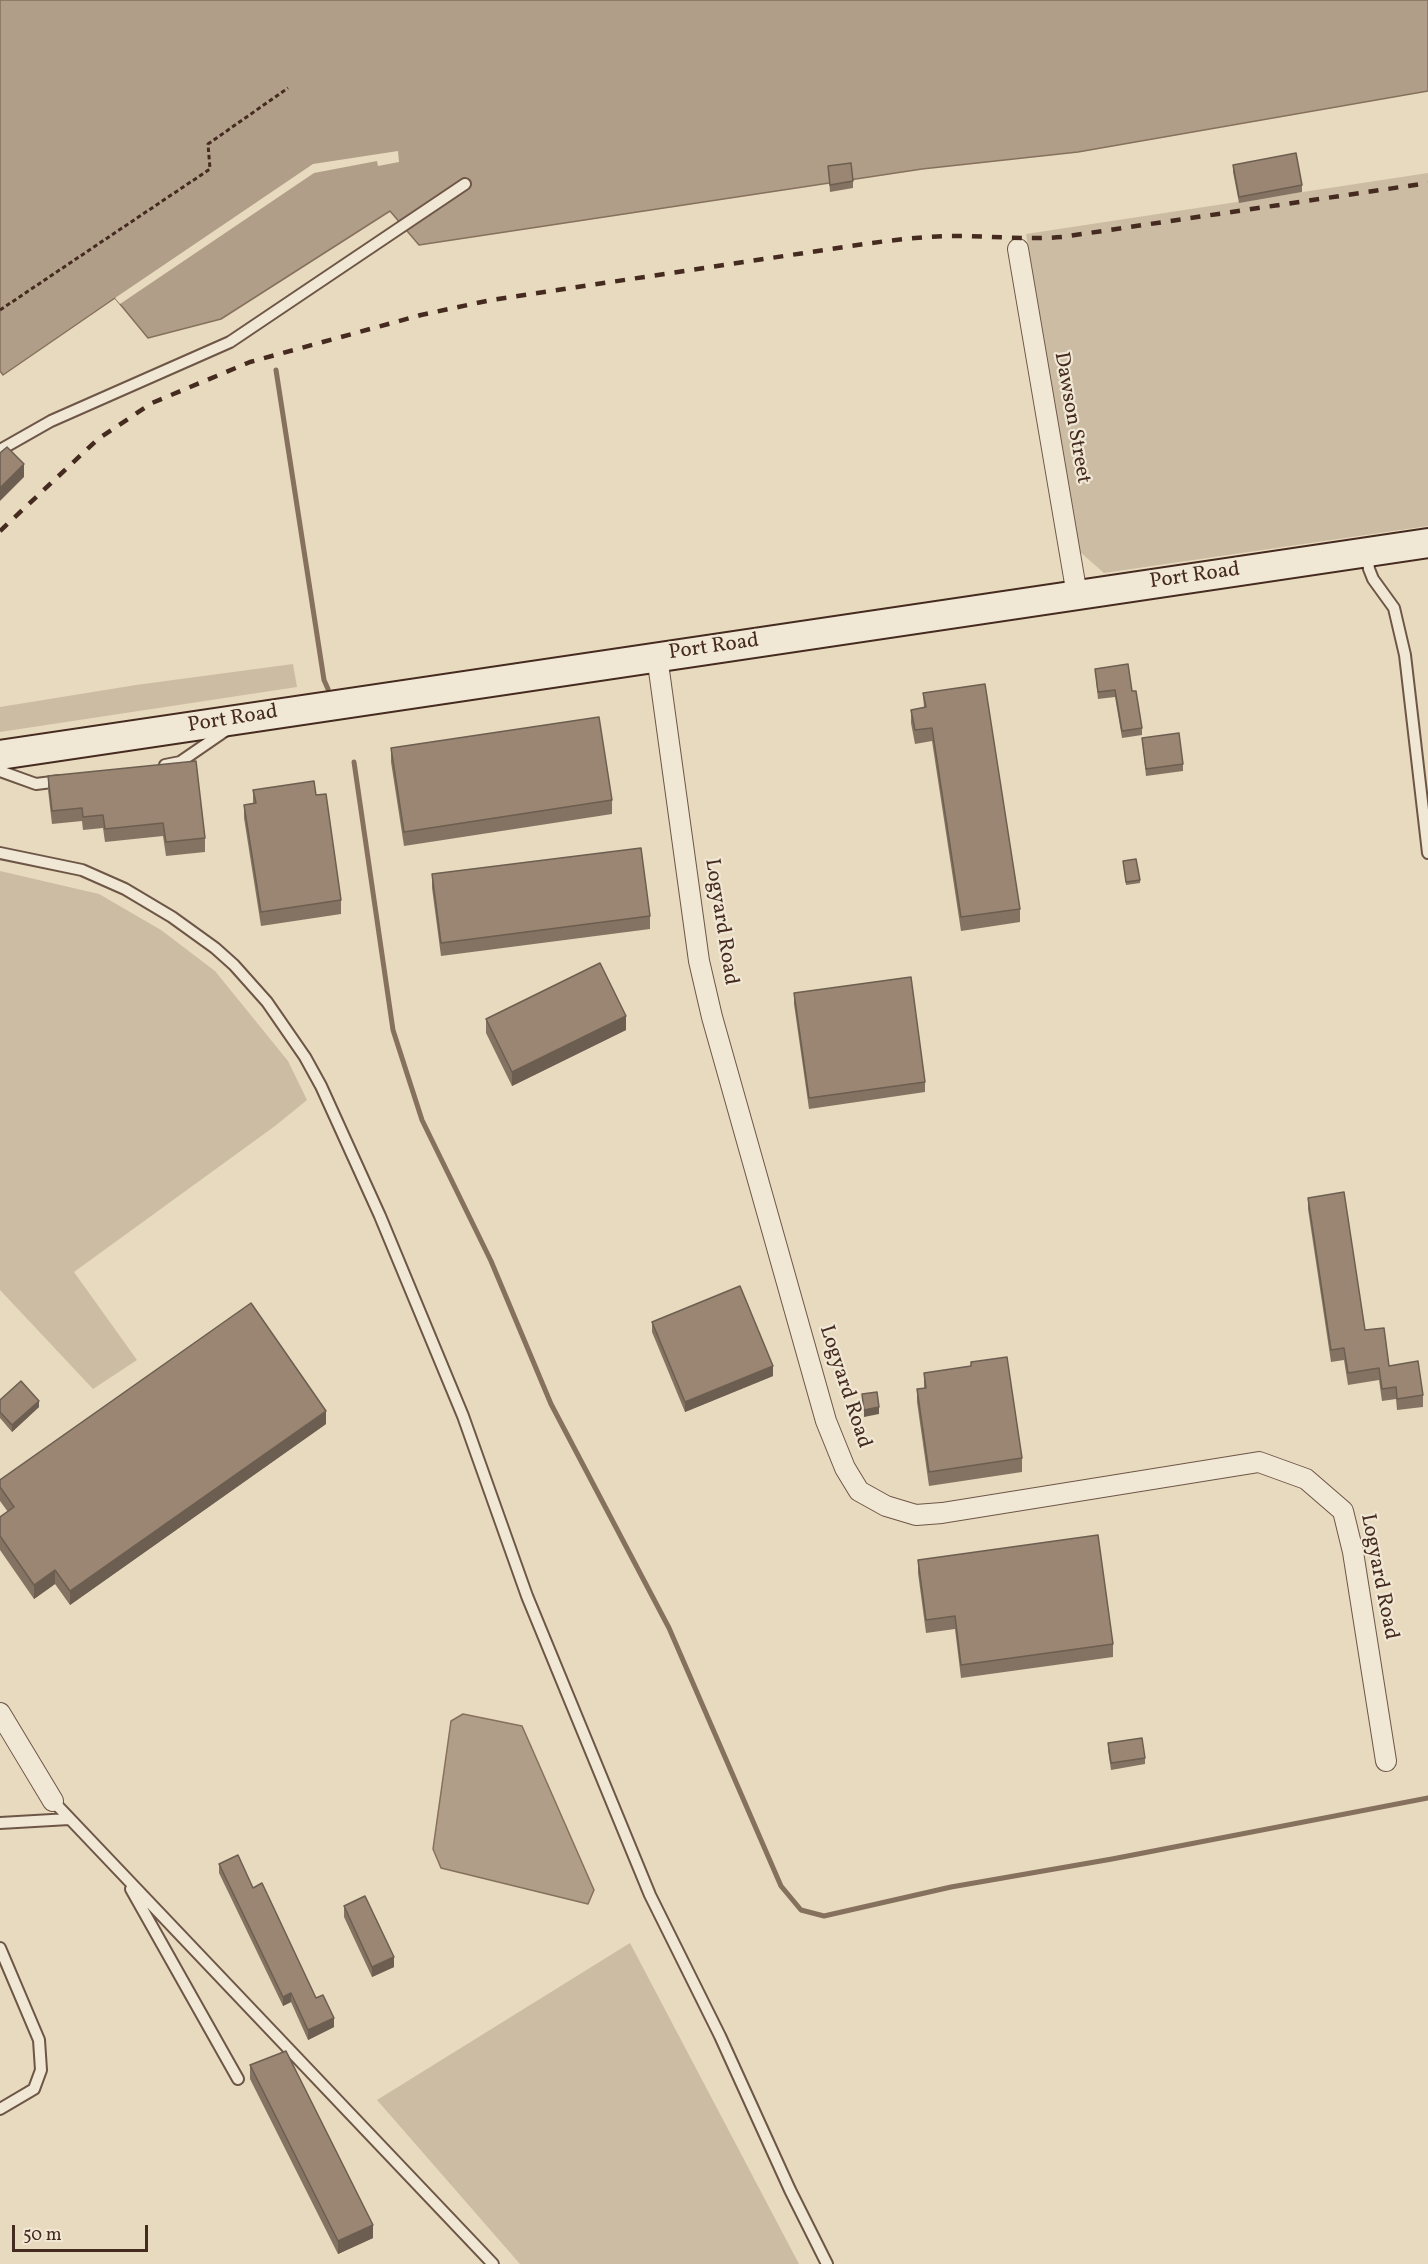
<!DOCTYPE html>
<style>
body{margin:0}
#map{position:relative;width:1428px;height:2264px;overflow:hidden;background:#e8dabe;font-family:Vollkorn,serif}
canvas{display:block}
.scale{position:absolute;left:12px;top:2225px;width:136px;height:27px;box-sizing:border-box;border:3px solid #452a1f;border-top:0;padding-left:8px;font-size:18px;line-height:21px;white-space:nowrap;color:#452a1f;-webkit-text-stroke:4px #f0e7d5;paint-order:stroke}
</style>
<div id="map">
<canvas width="1428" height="2264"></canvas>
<div class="scale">50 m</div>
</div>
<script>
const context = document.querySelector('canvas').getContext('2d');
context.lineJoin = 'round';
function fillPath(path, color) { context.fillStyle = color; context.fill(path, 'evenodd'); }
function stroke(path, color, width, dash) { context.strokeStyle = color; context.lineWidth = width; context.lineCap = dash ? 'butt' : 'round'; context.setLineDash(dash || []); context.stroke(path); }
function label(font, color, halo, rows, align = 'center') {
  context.font = font + ' Vollkorn,serif'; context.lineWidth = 4.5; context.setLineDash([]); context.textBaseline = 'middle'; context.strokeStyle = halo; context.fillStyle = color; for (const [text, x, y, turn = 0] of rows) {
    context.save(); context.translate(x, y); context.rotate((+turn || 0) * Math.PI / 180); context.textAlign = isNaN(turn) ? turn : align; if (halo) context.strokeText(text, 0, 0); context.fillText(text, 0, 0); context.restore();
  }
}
fillPath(new Path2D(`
 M 1428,173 L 1428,526 L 1104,573 L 1080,552 L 1026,234 Z
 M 293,664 L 297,687 L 0,732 L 0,707 L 136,685 Z
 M 0,871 L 99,894 L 161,930 L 215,971 L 288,1061 L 307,1100 L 275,1126 L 74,1272 L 137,1360 L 93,1389 L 0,1290 Z
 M 630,1943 L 799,2264 L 520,2264 L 377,2100 Z`), '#ccbca3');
const water = new Path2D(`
 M 0,0 L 1428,0 L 1428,91 L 1078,152 L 922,169 L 419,245 L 390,211 L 221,319 L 148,338 L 115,298 L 3,375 L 0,371 Z
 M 463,1714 L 522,1726 L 594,1890 L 588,1904 L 441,1868 L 433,1849 L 451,1721 Z`);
fillPath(water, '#b19e88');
stroke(water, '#86705e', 1.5);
fillPath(new Path2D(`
 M 398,151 L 399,162 L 378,166 L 377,161 L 314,173 L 120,304 L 115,298 L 313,164 Z`), '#e8dabe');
stroke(new Path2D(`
 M 276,370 L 324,680 L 328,689
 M 354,762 L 393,1030 L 422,1120 L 491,1261 L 551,1404 L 669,1628 L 781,1886 L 801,1910 L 824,1916 L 951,1887 L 1112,1859 L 1428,1798`), '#86705e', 5);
const lane = new Path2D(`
 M 0,450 L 51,421 L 230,342 L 465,184
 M 1367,552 L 1369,569 L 1373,579 L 1394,608 L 1405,655 L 1428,853
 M 165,765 L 180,762 L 228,729
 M 0,771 L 36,784 L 60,781
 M 0,853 L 82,870 L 125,889 L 172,917 L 215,948 L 234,965 L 267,1002 L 305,1057 L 321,1086 L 380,1216 L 463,1416 L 527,1596 L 650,1895 L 720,2036 L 790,2190 L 827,2264
 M 53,1801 L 493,2264
 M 0,1823 L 69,1819
 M 131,1889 L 238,2079
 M 0,1948 L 39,2040 L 41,2070 L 34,2089 L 0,2109`);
const street = new Path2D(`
 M 1018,249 L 1077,595
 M 657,656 L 699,961 L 712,1017 L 826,1421 L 845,1468 L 859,1491 L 886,1506 L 916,1515 L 942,1513 L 1259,1462 L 1306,1479 L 1343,1511 L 1353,1552 L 1386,1761
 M 0,1713 L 53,1801`);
const secondary = new Path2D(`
 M 0,755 L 1428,543`);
stroke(lane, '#6e5647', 14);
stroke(street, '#6e5647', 22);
stroke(secondary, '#452a1f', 32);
stroke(new Path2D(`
 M 0,310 L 210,169 L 208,144 L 288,88`), '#452a1f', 3, [4.5, 3]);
stroke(lane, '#f0e7d5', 10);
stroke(street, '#f0e7d5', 20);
stroke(secondary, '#f0e7d5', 28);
stroke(new Path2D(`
 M 0,531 L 98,439 L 152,403 L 250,362 L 421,315 L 491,300 L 864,244 C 894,240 925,236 956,236 C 991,236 1026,240 1062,237 L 1428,183`), '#452a1f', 4.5, [10, 10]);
fillPath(new Path2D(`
 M 1233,165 L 1302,185 L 1302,192 L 1239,203 L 1233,172 Z
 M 828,166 L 853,181 L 853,188 L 830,192 Z
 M 1095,669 L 1132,691 L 1142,728 L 1142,735 L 1122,738 L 1115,697 L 1098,699 Z
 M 923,693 L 1020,909 L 1020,922 L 961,931 L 932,741 L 915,744 L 911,723 L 911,710 L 924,708 Z
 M 1142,738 L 1183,764 L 1183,771 L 1146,776 Z
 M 391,748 L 612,800 L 612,814 L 404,846 L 391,762 Z
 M 48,776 L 205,838 L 205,852 L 166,856 L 163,836 L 105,842 L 103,828 L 83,830 L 82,821 L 52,824 L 48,790 Z
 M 253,790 L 316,795 L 341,900 L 341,914 L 261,926 L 244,818 L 244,805 L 253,803 Z
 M 1123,861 L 1140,880 L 1140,883 L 1126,885 Z
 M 432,874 L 650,916 L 650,929 L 441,956 L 432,888 Z
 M 794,993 L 925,1082 L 925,1092 L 809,1109 L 794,1004 Z
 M 486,1019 L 626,1030 L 512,1086 L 486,1033 Z
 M 1308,1198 L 1365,1330 L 1389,1366 L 1423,1395 L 1423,1407 L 1397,1410 L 1396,1399 L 1382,1401 L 1379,1380 L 1348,1385 L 1344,1360 L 1331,1362 L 1308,1209 Z
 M 652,1322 L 773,1376 L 685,1412 L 652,1332 Z
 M 971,1362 L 1022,1458 L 1022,1472 L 929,1486 L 917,1402 L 917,1389 L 924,1388 L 924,1373 L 971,1366 Z
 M 0,1400 L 39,1407 L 12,1432 L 0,1418 Z
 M 326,1424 L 70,1605 L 55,1584 L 34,1599 L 0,1550 L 0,1517 L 8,1512 L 0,1501 L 0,1480 Z
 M 918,1560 L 1113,1644 L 1113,1657 L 961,1678 L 955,1629 L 926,1633 L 918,1573 Z
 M 1108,1743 L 1145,1758 L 1145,1764 L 1111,1770 L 1108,1750 Z
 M 219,1864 L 253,1888 L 316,1998 L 334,2027 L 308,2040 L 291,2002 L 283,2006 L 219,1873 Z
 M 344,1906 L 394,1967 L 372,1977 L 344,1917 Z
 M 250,2065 L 373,2238 L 338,2254 L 250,2079 Z`), '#847362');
fillPath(new Path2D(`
 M 24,464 L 24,477 L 0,501 L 0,488 Z
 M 626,1016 L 626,1030 L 512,1086 L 512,1072 Z
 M 773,1366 L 773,1376 L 685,1412 L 685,1402 Z
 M 39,1401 L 39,1407 L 12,1432 L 12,1425 Z
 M 879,1407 L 879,1414 L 864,1417 L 864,1410 Z
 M 326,1411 L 326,1424 L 70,1605 L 70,1591 Z
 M 55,1570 L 55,1584 L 34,1599 L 34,1585 Z
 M 394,1957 L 394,1967 L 372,1977 L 372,1967 Z
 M 291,1993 L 291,2002 L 283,2006 L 283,1997 Z
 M 334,2018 L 334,2027 L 308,2040 L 308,2030 Z
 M 373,2225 L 373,2238 L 338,2254 L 338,2241 Z`), '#6c5e50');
const building = new Path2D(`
 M 1296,153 L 1302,185 L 1239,197 L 1233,165 Z
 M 851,163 L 853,181 L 830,185 L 828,166 Z
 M 7,447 L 24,464 L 0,488 L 0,453 Z
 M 1128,664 L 1132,691 L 1136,691 L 1142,728 L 1122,731 L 1115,690 L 1098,692 L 1095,669 Z
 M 985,684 L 1020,909 L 961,917 L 932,728 L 915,730 L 911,710 L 926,707 L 923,693 Z
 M 599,717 L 612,800 L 404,832 L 391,748 Z
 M 1179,733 L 1183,764 L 1146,769 L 1142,738 Z
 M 196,761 L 205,838 L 166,842 L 163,823 L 105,829 L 103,815 L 83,817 L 82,808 L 52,811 L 48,776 Z
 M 314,781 L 316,795 L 326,794 L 341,900 L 261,912 L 244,805 L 256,803 L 253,790 Z
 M 641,848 L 650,916 L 441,943 L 432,874 Z
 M 1136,859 L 1140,880 L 1126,882 L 1123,861 Z
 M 600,963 L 626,1016 L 512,1072 L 486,1019 Z
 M 911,977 L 925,1082 L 809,1098 L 794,993 Z
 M 1344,1192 L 1365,1330 L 1384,1328 L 1389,1366 L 1418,1361 L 1423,1395 L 1397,1399 L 1396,1387 L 1382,1389 L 1379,1368 L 1348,1373 L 1344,1348 L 1331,1350 L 1308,1198 Z
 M 740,1286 L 773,1366 L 685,1402 L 652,1322 Z
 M 251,1303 L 326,1411 L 70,1591 L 55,1570 L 34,1585 L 0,1536 L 0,1517 L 14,1507 L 0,1487 L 0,1480 Z
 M 1007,1357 L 1022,1458 L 929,1472 L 917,1389 L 926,1388 L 924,1373 L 971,1366 L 971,1362 Z
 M 21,1381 L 39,1401 L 12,1425 L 0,1412 L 0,1400 Z
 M 877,1392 L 879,1407 L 864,1410 L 862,1394 Z
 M 1098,1535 L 1113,1644 L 961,1665 L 955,1616 L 926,1620 L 918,1560 Z
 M 1142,1738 L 1145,1758 L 1111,1763 L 1108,1743 Z
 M 238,1855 L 253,1888 L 262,1883 L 316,1998 L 323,1995 L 334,2018 L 308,2030 L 291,1993 L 283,1997 L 219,1864 Z
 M 365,1896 L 394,1957 L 372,1967 L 344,1906 Z
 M 286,2051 L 373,2225 L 338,2241 L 250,2065 Z`);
fillPath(building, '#9a8672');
stroke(building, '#6c5e50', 1.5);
label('21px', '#452a1f', '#f0e7d5', [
 ["Dawson Street",1071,418,80],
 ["Port Road",1195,577,-8],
 ["Port Road",714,648,-8],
 ["Port Road",233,720,-9],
 ["Logyard Road",720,922,81],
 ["Logyard Road",844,1387,72],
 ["Logyard Road",1378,1577,79]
]);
</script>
